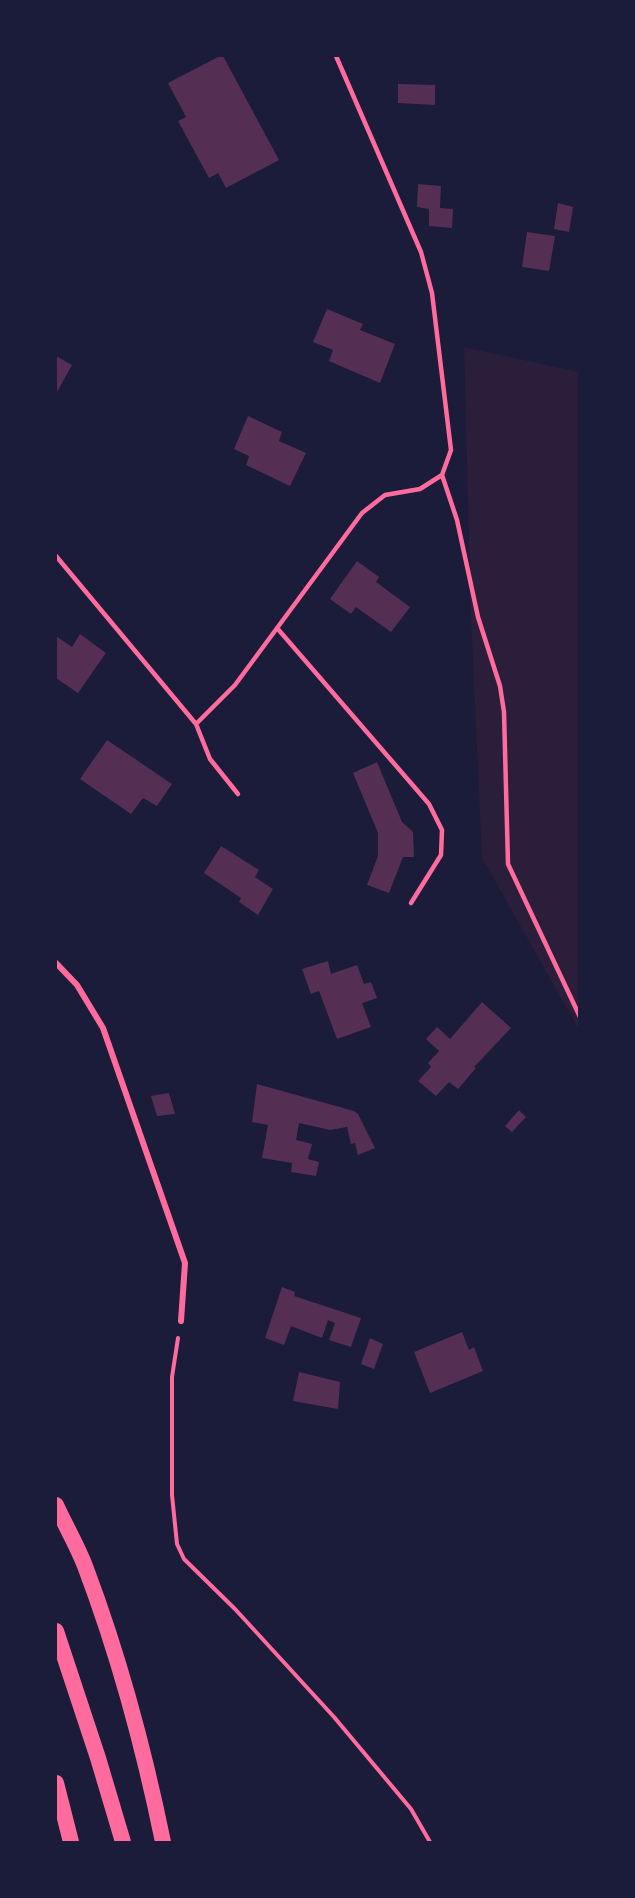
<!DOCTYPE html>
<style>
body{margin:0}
#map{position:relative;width:635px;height:1898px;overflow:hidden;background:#1b1b3a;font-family:Arial,sans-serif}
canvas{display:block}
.frame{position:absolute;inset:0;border:57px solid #1b1b3a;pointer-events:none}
</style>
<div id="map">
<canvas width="635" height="1898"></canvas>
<div class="frame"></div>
</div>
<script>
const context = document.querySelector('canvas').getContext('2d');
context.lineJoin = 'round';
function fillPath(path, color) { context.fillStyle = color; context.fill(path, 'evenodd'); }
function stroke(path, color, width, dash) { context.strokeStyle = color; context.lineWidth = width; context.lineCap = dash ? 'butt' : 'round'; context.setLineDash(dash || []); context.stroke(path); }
fillPath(new Path2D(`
 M 464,347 L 579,372 L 579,1030 L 482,858 L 471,617 Z`), '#2a1e3b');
fillPath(new Path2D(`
 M 220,56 L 223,56 L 279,160 L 226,188 L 218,173 L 209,178 L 178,121 L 186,117 L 168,83 Z
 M 398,84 L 435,85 L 435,105 L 398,103 Z
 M 418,184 L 441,186 L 440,208 L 453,209 L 452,228 L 429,226 L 429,209 L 417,207 Z
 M 558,203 L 573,207 L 569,232 L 554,229 Z
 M 527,232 L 555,236 L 549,271 L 522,267 Z
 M 327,309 L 363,324 L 360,330 L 395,344 L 380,383 L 329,361 L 333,350 L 313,342 Z
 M 56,356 L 72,365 L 56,394 Z
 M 248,416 L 282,432 L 279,441 L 306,453 L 290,486 L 246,465 L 249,456 L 234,449 Z
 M 357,561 L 379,577 L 376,582 L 410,607 L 391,632 L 356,607 L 351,614 L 330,599 Z
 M 80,634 L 106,653 L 78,693 L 56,678 L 56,636 L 72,647 Z
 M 107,740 L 172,784 L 157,806 L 143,798 L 131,814 L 80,779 Z
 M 377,762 L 402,822 L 413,832 L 414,857 L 403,857 L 389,893 L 367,885 L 378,856 L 378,833 L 353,773 Z
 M 221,846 L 259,870 L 255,877 L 273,889 L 258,915 L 239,902 L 241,898 L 204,873 Z
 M 328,961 L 331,974 L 357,965 L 364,984 L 371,982 L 377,998 L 362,1003 L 371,1027 L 337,1039 L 319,991 L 311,994 L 302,969 Z
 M 482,1002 L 511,1028 L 474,1067 L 476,1068 L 458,1089 L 449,1082 L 436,1096 L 418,1081 L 431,1067 L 428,1063 L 439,1051 L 426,1039 L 437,1027 L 450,1039 Z
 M 257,1084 L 354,1111 L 358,1114 L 375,1148 L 358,1155 L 355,1143 L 351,1144 L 347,1127 L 330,1130 L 299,1123 L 296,1140 L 312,1144 L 308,1159 L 319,1162 L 316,1176 L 291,1172 L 292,1163 L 262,1158 L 268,1125 L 252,1122 Z
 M 169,1093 L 175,1114 L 157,1116 L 151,1096 Z
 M 519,1110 L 526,1117 L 512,1132 L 505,1126 Z
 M 282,1287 L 295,1292 L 294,1296 L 361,1318 L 351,1347 L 329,1340 L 335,1323 L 328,1320 L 322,1338 L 291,1326 L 284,1345 L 265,1338 Z
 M 462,1332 L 469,1350 L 474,1347 L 483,1371 L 430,1393 L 414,1352 Z
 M 370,1338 L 383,1344 L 374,1369 L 361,1364 Z
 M 299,1372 L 340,1382 L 338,1409 L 293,1401 Z`), '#542f53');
stroke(new Path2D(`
 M 178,1338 L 172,1377 L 172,1495 L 177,1544 L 184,1559 L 235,1609 L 334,1717 L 411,1809 L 430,1842`), '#ff6b9d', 4);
stroke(new Path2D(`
 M 336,56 L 421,252 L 432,293 L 451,450 L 442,475 L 457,520 L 478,617 L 500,686 L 504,712 L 508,864 L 580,1017
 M 56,556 L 196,724 L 210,759 L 238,794
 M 277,628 L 429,804 L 442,830 L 441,855 L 411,903
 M 196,724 L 235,685 L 362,513 L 385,495 L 420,489 L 442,475`), '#ff6b9d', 4.5);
stroke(new Path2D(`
 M 56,963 L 77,985 L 103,1028 L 185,1263 L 181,1321`), '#ff6b9d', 6);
stroke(new Path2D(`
 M 56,1505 C 65,1525 77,1545 85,1566 C 119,1656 144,1749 163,1842
 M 56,1631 L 98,1758 L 123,1842
 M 56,1783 L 71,1842`), '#ff6b9d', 16);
</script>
